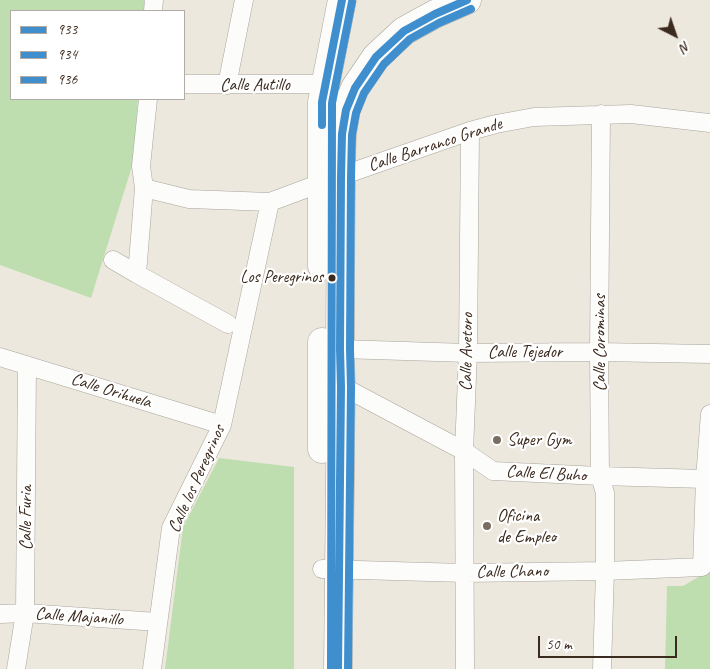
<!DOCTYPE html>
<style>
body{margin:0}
#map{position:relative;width:710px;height:669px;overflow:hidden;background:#ede8dd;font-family:Caveat,sans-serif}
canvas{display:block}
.legend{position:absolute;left:10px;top:10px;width:175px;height:90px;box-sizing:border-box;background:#fff;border:1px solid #b1aaa5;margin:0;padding:6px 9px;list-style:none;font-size:15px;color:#3b2a1e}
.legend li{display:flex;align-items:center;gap:10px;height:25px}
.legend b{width:25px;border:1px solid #b1aaa5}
.north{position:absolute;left:650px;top:10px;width:50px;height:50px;-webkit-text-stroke:4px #fff;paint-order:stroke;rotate:139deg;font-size:14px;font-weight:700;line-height:20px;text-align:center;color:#3b2a1e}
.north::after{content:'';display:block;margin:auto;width:18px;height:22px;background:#3b2a1e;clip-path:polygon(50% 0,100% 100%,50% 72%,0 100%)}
.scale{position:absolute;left:538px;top:636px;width:139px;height:22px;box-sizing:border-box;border:2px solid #3b2a1e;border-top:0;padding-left:6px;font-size:15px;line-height:18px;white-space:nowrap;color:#3b2a1e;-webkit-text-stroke:4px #fff;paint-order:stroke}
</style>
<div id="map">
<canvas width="710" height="669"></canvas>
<ul class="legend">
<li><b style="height:6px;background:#3f8fcf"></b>933</li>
<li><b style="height:6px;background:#3f8fcf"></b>934</li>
<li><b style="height:6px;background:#3f8fcf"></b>936</li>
</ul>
<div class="north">N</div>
<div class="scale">50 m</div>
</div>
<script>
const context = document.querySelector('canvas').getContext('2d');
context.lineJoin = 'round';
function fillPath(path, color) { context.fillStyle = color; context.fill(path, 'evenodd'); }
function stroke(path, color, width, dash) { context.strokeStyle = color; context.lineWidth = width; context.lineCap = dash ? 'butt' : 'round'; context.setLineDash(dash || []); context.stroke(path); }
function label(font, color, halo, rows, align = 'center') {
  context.font = font + ' Caveat,sans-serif'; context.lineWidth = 4.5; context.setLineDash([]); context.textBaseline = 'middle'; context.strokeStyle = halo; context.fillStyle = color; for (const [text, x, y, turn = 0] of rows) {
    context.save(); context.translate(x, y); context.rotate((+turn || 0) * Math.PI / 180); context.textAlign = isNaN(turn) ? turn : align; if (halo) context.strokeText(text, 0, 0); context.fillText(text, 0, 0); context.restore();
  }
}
fillPath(new Path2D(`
 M 0,0 L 144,0 L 144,11 L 11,11 L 11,99 L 138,99 L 133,163 L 91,298 L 0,265 Z
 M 219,458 L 294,467 L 294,669 L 165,669 L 183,527 Z
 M 710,567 L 710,669 L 665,669 L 667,586 L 683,586 L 707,572 Z`), '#bedeb0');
const street = new Path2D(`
 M 153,11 L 154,0
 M 184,84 L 326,84
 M 227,85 L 244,0
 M 148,99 L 141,166 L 144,188 L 137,274 L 228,324
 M 601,114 L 599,352 L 600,476 L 605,493 L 605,571 L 602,669
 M 144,188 L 189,199 L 270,202 L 321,183 L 470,131 L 496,124 L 534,117 L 631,114 L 710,123
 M 113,260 L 137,274
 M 340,349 L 468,353 L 599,352 L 710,354
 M 0,357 L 222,425
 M 334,382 L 464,451 L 493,471 L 600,476 L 705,479
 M 322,569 L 465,573 L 605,571 L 702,567 L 705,479 L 710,414
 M 0,614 L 25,613 L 158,622
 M 16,669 L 25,613 L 27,365
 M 152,669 L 171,528 L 222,425 L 270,202
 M 465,669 L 464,451 L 468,353 L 470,131`);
const primary = new Path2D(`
 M 322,266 L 322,102 L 342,0
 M 322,342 L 322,449
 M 338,669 L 341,387 L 340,349 L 341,177 L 342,134 L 346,110 L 355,88 L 376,57 L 404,31 L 435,14 L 467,0`);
stroke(street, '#a9a49d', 19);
stroke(primary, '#a9a49d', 29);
stroke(street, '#fcfcfa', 18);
stroke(primary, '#fcfcfa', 28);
stroke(new Path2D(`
 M 322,125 L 322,102 L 342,0
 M 338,669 L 341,387 L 340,349 L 341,177 L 342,134 L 346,110 L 355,88 L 376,57 L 404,31 L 435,14 L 467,0`), '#3f8fcf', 8);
stroke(new Path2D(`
 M 348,669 L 351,387 L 350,349 L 351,177 L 352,135 L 356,113 L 364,93 L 384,64 L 410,39 L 439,23 L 471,9`), '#3f8fcf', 8);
stroke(new Path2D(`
 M 331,669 L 332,103 L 352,2`), '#3f8fcf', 8);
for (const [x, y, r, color] of [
 [332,278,4.5,"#3b2a1e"],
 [497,440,5,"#796c61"],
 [487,526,5,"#796c61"]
]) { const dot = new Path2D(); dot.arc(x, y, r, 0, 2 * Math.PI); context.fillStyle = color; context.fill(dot); stroke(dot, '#fff', 2); }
label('17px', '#3b2a1e', '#fff', [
 ["Los Peregrinos",323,278]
], 'right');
label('18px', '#3b2a1e', '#fff', [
 ["Calle Autillo",255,85],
 ["Calle Barranco Grande",435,145,-18],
 ["Calle Corominas",600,343,-90],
 ["Calle Avetoro",467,352,-89],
 ["Calle Tejedor",525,352],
 ["Calle Orihuela",111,391,17],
 ["Calle El Buho",546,474,3],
 ["Calle los Peregrinos",197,479,-66],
 ["Calle Furia",26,518,-90],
 ["Calle Chano",512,572,-1],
 ["Calle Majanillo",79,617,4]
]);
label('18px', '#3b2a1e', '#fff', [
 ["Super Gym",507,440],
 ["Oficina",497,516],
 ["de Empleo",497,537]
], 'left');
</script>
